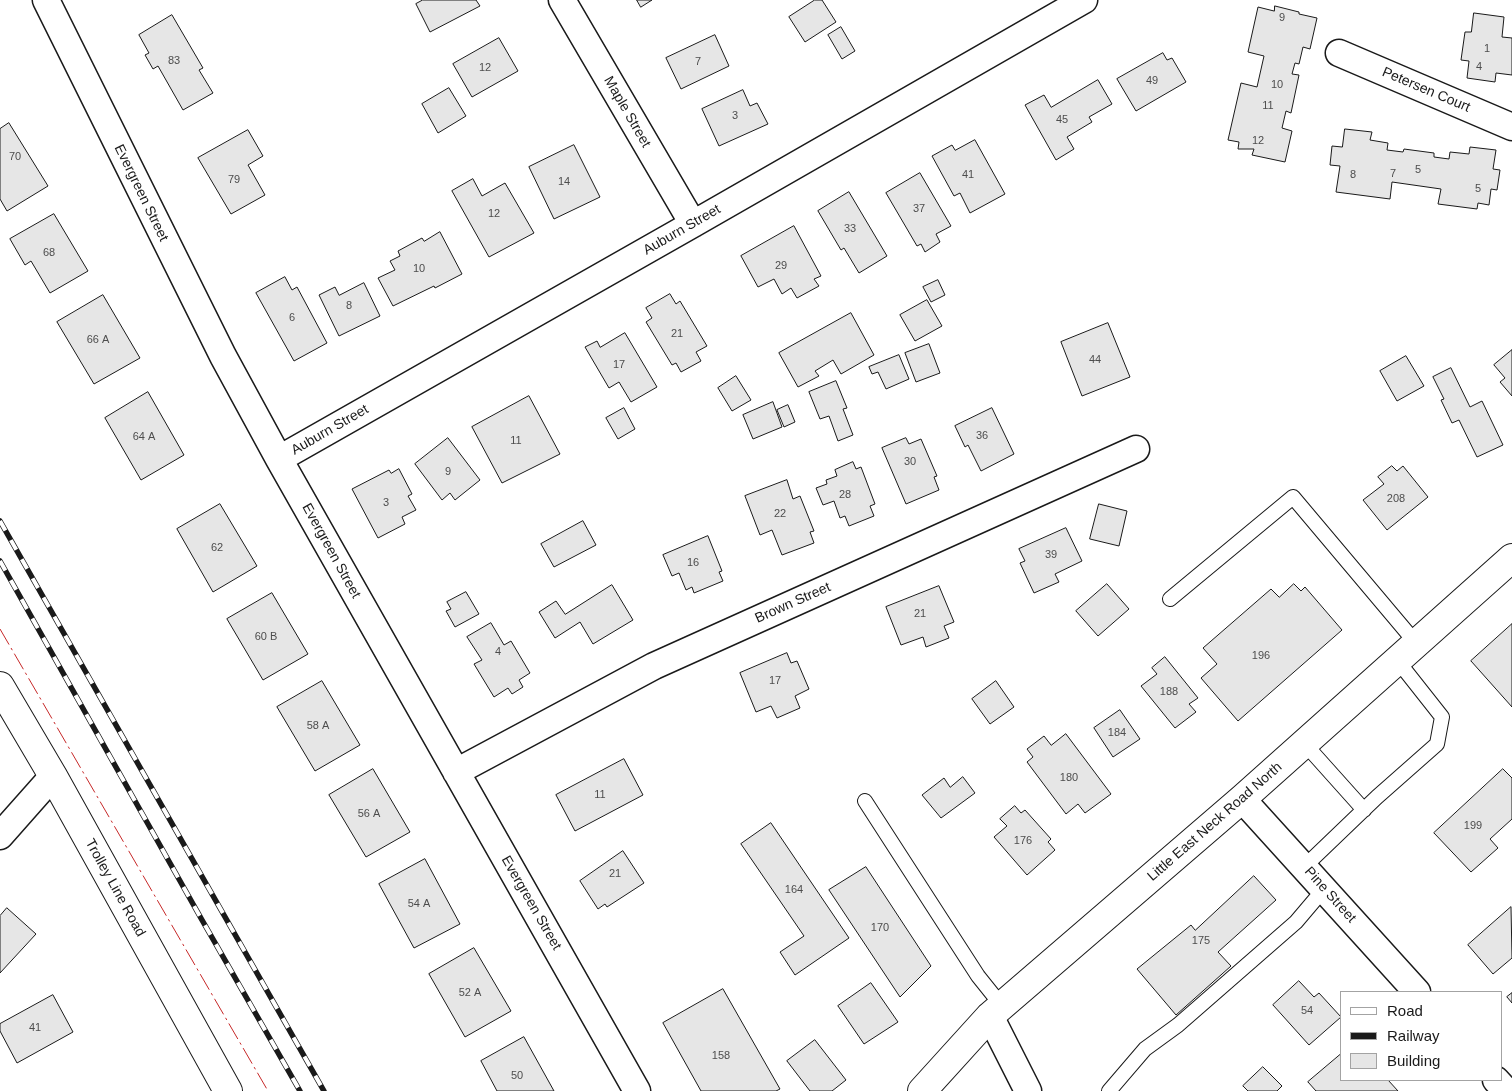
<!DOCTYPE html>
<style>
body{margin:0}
#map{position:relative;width:1512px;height:1091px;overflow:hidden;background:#fff;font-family:Arial,sans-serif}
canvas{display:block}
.legend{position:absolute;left:1340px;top:991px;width:162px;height:90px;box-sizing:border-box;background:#fff;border:1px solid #a3a3a3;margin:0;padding:6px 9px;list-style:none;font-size:15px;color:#1a1a1a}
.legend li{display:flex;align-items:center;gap:10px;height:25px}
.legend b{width:25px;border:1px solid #a3a3a3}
</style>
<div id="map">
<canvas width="1512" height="1091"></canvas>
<ul class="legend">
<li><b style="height:6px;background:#fff"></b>Road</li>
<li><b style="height:6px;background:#1a1a1a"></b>Railway</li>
<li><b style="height:14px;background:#e6e6e6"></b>Building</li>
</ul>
</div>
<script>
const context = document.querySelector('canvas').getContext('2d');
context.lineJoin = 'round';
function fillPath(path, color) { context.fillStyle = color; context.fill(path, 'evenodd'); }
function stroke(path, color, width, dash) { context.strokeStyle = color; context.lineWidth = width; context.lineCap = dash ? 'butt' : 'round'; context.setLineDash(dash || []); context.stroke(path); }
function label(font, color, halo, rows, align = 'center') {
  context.font = font + ' Arial,sans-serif'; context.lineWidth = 4; context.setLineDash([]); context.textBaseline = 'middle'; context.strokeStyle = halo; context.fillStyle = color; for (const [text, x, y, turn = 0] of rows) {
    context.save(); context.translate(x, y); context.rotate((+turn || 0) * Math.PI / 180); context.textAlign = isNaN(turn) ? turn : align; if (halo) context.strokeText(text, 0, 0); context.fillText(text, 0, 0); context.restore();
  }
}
const building = new Path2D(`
 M 423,0 L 476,0 L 480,6 L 430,32 L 416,4 Z
 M 637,0 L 652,0 L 641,7 Z
 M 815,0 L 822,0 L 836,22 L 805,42 L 789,17 Z
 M 1275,6 L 1299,12 L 1299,14 L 1317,18 L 1310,49 L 1303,47 L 1299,64 L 1295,63 L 1292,74 L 1299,75 L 1291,113 L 1286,111 L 1282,128 L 1292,131 L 1285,162 L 1252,155 L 1254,149 L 1238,149 L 1239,142 L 1228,140 L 1241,83 L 1257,87 L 1264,56 L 1248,52 L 1258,7 L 1274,11 Z
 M 1474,13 L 1504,17 L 1502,37 L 1512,38 L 1512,75 L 1496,73 L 1495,82 L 1467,78 L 1469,61 L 1461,60 L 1465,32 L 1471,32 Z
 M 172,15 L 203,68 L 199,70 L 213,93 L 183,110 L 158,66 L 153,69 L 145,55 L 149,53 L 139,35 Z
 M 841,27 L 855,51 L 842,59 L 828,35 Z
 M 715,35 L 729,66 L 681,89 L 666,58 Z
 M 499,38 L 518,71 L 472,97 L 453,64 Z
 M 1163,53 L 1167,60 L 1172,58 L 1186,82 L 1136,111 L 1117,79 Z
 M 1098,80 L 1112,104 L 1089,117 L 1092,122 L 1067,137 L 1074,149 L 1056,160 L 1025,105 L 1044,95 L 1051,107 Z
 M 449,88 L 466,116 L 438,133 L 422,104 Z
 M 743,90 L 750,106 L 757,103 L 768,124 L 719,146 L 702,109 Z
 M 9,123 L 48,186 L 7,211 L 0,199 L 0,129 Z
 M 1345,129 L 1372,132 L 1370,140 L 1388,143 L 1387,150 L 1403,152 L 1404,149 L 1434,153 L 1434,157 L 1449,159 L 1450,152 L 1469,154 L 1470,147 L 1496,150 L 1493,169 L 1500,170 L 1497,190 L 1491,189 L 1489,205 L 1478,203 L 1477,209 L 1438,204 L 1441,189 L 1392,182 L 1390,199 L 1336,192 L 1340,166 L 1330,165 L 1332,146 L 1342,147 Z
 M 248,130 L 263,156 L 248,165 L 265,195 L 231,214 L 198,158 Z
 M 975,140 L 1005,194 L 970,213 L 960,193 L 954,196 L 932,156 L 952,145 L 955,150 Z
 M 574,145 L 600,197 L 554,219 L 529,167 Z
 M 920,173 L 951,226 L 936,234 L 940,242 L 925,252 L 921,244 L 917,246 L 886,193 Z
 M 473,179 L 482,196 L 505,183 L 534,233 L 489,257 L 452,191 Z
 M 849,192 L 887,256 L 859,273 L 844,248 L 841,250 L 818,211 Z
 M 54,214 L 88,271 L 50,293 L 31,261 L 25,265 L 10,239 Z
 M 794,226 L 821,276 L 814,279 L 819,286 L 797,298 L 791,288 L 782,294 L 774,279 L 758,287 L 741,256 Z
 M 440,232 L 462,274 L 435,288 L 434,286 L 393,306 L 378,278 L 395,270 L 390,261 L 400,256 L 398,251 L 422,238 L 424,241 Z
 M 285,277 L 292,290 L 297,287 L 327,343 L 294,361 L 256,293 Z
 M 938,280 L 945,295 L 931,302 L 923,287 Z
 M 364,283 L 380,316 L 339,336 L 319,295 L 335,287 L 339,295 Z
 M 670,294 L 676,304 L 680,301 L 707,346 L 696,352 L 701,361 L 681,372 L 676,363 L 672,365 L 646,322 L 652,318 L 646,308 Z
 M 103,295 L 140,358 L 94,384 L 57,322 Z
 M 927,300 L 942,326 L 915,341 L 900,315 Z
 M 851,313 L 874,355 L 841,374 L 833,360 L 815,371 L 819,376 L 798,387 L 779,353 Z
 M 1108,323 L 1130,377 L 1082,396 L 1061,342 Z
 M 625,333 L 657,387 L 631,402 L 619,382 L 609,388 L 585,347 L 597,341 L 600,347 Z
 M 929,344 L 940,373 L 916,382 L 905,353 Z
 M 1512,350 L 1512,396 L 1500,382 L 1505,378 L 1494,365 Z
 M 899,355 L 909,379 L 886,389 L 878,372 L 872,374 L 869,367 Z
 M 1406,356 L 1424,386 L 1397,401 L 1380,371 Z
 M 1451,368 L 1470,407 L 1482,401 L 1503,445 L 1477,457 L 1459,420 L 1452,423 L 1441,400 L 1444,399 L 1433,377 Z
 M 736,376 L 751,400 L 732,411 L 718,388 Z
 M 836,381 L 847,408 L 843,409 L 853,435 L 838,441 L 829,416 L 820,419 L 809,392 Z
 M 148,392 L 184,455 L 141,480 L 105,418 Z
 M 529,396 L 560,454 L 502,483 L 472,427 Z
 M 773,402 L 782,427 L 753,439 L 743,415 Z
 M 788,405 L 795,422 L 784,427 L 777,410 Z
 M 624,408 L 635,429 L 618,439 L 606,418 Z
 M 992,408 L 1014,454 L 981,471 L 968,445 L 965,447 L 955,426 Z
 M 448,438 L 480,480 L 455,500 L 450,493 L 442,500 L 415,464 Z
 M 906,438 L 909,444 L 921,439 L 937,476 L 934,477 L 939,490 L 906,504 L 882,448 Z
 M 853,462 L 856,469 L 861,467 L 875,504 L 870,506 L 874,516 L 849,526 L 845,516 L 840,518 L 834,501 L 823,505 L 816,488 L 827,484 L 826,480 L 837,476 L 835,470 Z
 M 1392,466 L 1397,471 L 1403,466 L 1428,497 L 1387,530 L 1363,500 L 1384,484 L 1378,477 Z
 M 399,469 L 412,494 L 408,496 L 416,510 L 402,517 L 405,524 L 378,538 L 352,489 L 389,470 L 391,473 Z
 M 787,480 L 793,499 L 800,496 L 814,531 L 810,532 L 814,543 L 782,555 L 772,530 L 760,535 L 745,496 Z
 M 220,504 L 257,566 L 213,592 L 177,529 Z
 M 1099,504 L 1127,511 L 1119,546 L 1090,539 Z
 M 583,521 L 596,545 L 554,567 L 541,544 Z
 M 1066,528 L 1082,561 L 1055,574 L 1059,582 L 1034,593 L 1020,563 L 1025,561 L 1019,549 Z
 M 708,536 L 722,571 L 719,572 L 723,581 L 694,593 L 692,587 L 686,590 L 679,573 L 672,576 L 663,555 Z
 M 1107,584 L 1129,609 L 1098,636 L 1076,611 Z
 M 1294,584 L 1301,591 L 1305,587 L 1342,630 L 1238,721 L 1201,678 L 1217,664 L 1203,648 L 1271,589 L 1279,597 Z
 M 612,585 L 633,620 L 593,644 L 580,622 L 555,638 L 539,612 L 556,601 L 565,614 Z
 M 939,586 L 954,622 L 944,626 L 949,638 L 926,647 L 923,637 L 901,645 L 886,607 Z
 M 466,592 L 479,614 L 455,627 L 446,611 L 451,609 L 447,602 Z
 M 272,593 L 308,654 L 263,680 L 227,619 Z
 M 491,623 L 504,645 L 511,641 L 530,673 L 519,680 L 523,687 L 512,694 L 508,688 L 494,697 L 474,664 L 482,660 L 467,637 Z
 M 1512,624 L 1512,707 L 1471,661 Z
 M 787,653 L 791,663 L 797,661 L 809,689 L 795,696 L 800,708 L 777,718 L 771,706 L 756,712 L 740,673 Z
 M 1165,657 L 1198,698 L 1189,704 L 1196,712 L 1175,728 L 1141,686 L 1157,674 L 1152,668 Z
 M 322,681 L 360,745 L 315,771 L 277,707 Z
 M 996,681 L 1014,707 L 990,724 L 972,699 Z
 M 1120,710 L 1140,739 L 1113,757 L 1094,728 Z
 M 1066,734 L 1111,794 L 1085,813 L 1078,804 L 1066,814 L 1027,762 L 1033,757 L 1027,749 L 1044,736 L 1051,745 Z
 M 624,759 L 643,795 L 575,831 L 556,795 Z
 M 373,769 L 410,832 L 366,857 L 329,795 Z
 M 1503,769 L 1512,778 L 1512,819 L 1490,839 L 1498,848 L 1471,872 L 1434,833 Z
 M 963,777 L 975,793 L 941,818 L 922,795 L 944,778 L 950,787 Z
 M 1015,806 L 1021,813 L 1025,810 L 1051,839 L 1048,842 L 1055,850 L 1027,875 L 994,837 L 1007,826 L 1000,819 Z
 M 771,823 L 849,938 L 795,975 L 780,952 L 804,936 L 741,844 Z
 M 623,851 L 644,883 L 607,907 L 605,904 L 598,909 L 580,881 Z
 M 425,859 L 460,924 L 414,948 L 379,884 Z
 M 866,867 L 931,966 L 900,997 L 829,890 Z
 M 1254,876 L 1276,900 L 1218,952 L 1231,966 L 1176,1015 L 1137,969 L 1191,925 L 1195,930 Z
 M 1511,907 L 1512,958 L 1493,974 L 1468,945 Z
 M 7,908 L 36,934 L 0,973 L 0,916 Z
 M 474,948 L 511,1011 L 465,1037 L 429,974 Z
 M 1299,981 L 1314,997 L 1319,993 L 1341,1017 L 1309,1045 L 1273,1005 Z
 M 871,983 L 898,1022 L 864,1044 L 838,1006 Z
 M 723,989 L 780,1089 L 776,1091 L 701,1091 L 663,1023 Z
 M 1512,993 L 1512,1003 L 1507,997 Z
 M 53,995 L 73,1032 L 17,1063 L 0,1031 L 0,1024 Z
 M 524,1037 L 554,1091 L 497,1091 L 481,1061 Z
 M 815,1040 L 846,1080 L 832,1091 L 810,1091 L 787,1061 Z
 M 1341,1054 L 1341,1080 L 1388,1080 L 1398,1091 L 1316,1091 L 1308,1082 Z
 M 1263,1067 L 1282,1086 L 1277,1091 L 1248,1091 L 1243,1086 Z`);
fillPath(building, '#e6e6e6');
stroke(building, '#1a1a1a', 1);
const service = new Path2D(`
 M 1170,599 L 1293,497 L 1416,643
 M 1304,743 L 1364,810
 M 865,801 L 978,976 L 1002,1006
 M 1304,867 L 1377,797 L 1437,744 L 1442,717 L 1397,660
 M 1109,1091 L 1145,1049 L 1178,1025 L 1296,922 L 1324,889`);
const minor = new Path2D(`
 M 46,0 L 223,356 L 279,459 L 637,1091
 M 562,0 L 693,224
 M 1339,53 L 1512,127
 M 279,459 L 693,224 L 1084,0
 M 456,772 L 654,666 L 1136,449
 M 1242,799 L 1417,992
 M 0,836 L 53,776
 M 990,1016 L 1028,1091
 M 1496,1080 L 1506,1091`);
const secondary = new Path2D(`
 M 0,686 L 53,776 L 228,1091`);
const primary = new Path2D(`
 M 922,1091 L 990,1016 L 1242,799 L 1512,558`);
stroke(service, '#1a1a1a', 16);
stroke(minor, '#1a1a1a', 29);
stroke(secondary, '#1a1a1a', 30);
stroke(primary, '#1a1a1a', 30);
stroke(service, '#fff', 14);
stroke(minor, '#fff', 26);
stroke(secondary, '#fff', 28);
stroke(primary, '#fff', 28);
const rail = new Path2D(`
 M 0,521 L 324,1091
 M 0,561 L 202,920 L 300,1091`);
stroke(rail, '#1a1a1a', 5.5);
stroke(rail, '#fff', 4, [11]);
stroke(new Path2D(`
 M 0,629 L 268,1091`), '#c62828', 1, [18, 4, 2.5, 4]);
label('11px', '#4d4d4d', null, [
 ["9",1282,18],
 ["1",1487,49],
 ["83",174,61],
 ["7",698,62],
 ["4",1479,67],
 ["12",485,68],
 ["49",1152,81],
 ["10",1277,85],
 ["11",1268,106],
 ["3",735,116],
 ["45",1062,120],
 ["12",1258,141],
 ["70",15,157],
 ["5",1418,170],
 ["7",1393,174],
 ["41",968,175],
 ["8",1353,175],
 ["79",234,180],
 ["14",564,182],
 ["5",1478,189],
 ["37",919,209],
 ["12",494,214],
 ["33",850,229],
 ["68",49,253],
 ["29",781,266],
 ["10",419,269],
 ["8",349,306],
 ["6",292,318],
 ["21",677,334],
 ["66 A",98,340],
 ["44",1095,360],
 ["17",619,365],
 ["36",982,436],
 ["64 A",144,437],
 ["11",516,441],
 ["30",910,462],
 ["9",448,472],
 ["28",845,495],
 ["208",1396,499],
 ["3",386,503],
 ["22",780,514],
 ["62",217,548],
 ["39",1051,555],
 ["16",693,563],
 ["21",920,614],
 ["60 B",266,637],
 ["4",498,652],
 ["196",1261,656],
 ["17",775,681],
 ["188",1169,692],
 ["58 A",318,726],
 ["184",1117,733],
 ["180",1069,778],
 ["11",600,795],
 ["56 A",369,814],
 ["199",1473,826],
 ["176",1023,841],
 ["21",615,874],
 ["164",794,890],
 ["54 A",419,904],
 ["170",880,928],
 ["175",1201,941],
 ["52 A",470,993],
 ["54",1307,1011],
 ["41",35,1028],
 ["158",721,1056],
 ["50",517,1076]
]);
label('14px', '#1a1a1a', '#fff', [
 ["Petersen Court",1426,90,23],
 ["Maple Street",627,112,60],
 ["Evergreen Street",141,193,64],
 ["Auburn Street",682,230,-30],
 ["Auburn Street",330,430,-30],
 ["Evergreen Street",331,551,61],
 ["Brown Street",793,603,-24],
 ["Little East Neck Road North",1215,822,-41],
 ["Trolley Line Road",115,888,61],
 ["Pine Street",1330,895,48],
 ["Evergreen Street",531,903,60]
]);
</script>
